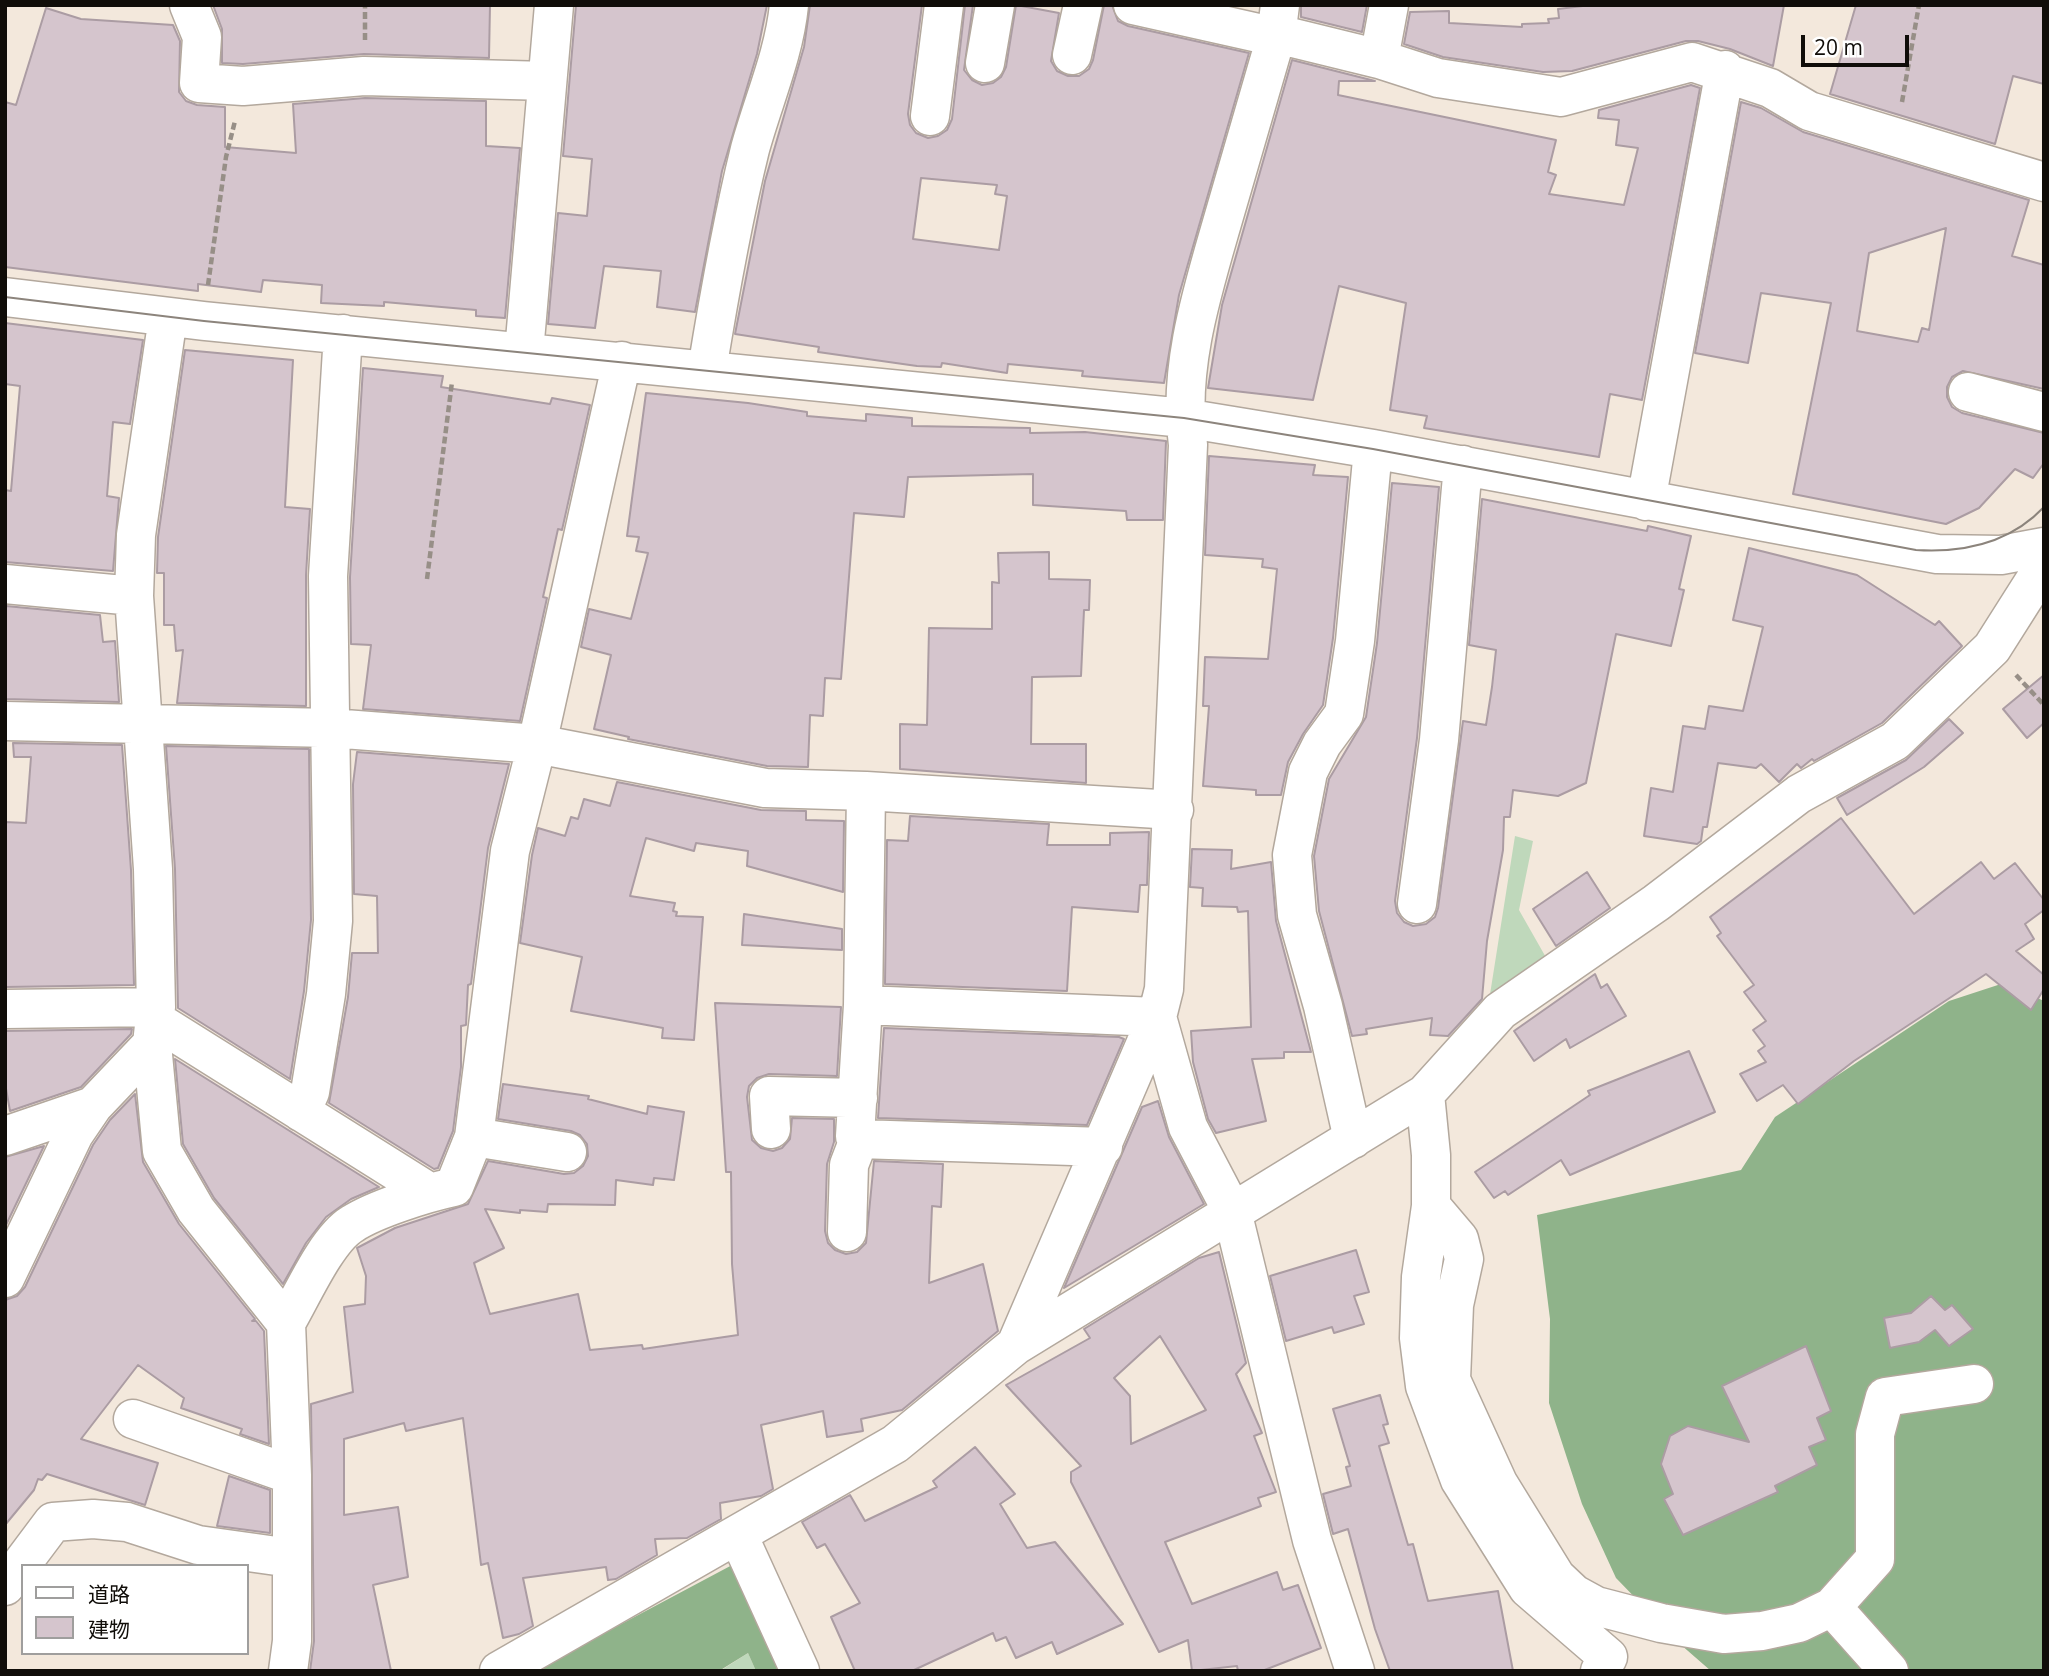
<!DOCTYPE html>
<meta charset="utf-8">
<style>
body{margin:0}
#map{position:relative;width:2049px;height:1676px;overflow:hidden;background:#f3e8dc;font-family:"Open Sans","Noto Sans JP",sans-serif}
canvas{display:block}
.frame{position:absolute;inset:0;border:7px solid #100d09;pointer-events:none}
.legend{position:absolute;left:21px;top:1564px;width:228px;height:91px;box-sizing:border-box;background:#fff;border:2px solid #9f9e9d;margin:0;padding:9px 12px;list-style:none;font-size:21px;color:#100d09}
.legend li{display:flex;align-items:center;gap:14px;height:35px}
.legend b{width:35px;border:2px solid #9f9e9d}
.scale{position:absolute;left:1801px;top:35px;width:108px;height:32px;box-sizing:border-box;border:4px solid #100d09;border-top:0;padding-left:9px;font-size:21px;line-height:24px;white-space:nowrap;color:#100d09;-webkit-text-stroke:5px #fff;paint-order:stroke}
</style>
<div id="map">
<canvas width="2049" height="1676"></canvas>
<div class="frame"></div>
<ul class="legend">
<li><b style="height:9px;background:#fff"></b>道路</li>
<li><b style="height:19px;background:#d5c5cd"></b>建物</li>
</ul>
<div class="scale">20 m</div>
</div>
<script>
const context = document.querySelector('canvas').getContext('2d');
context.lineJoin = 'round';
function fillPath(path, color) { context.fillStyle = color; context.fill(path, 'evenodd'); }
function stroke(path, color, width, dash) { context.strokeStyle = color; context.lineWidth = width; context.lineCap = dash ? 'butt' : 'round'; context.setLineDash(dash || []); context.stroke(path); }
fillPath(new Path2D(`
 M 1515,836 L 1533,841 L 1519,910 L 1548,961 L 1488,1007 Z
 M 748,1653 L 756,1671 L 720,1671 Z`), '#bfd8bb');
fillPath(new Path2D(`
 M 2004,983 L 2044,1001 L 2044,1671 L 1711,1671 L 1680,1644 L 1616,1578 L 1582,1504 L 1549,1403 L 1550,1319 L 1537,1215 L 1741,1170 L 1775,1117 L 1949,1001 Z
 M 734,1564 L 786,1671 L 756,1671 L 748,1653 L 719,1671 L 533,1671 Z`), '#8fb38a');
const building = new Path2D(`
 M 213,5 L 490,5 L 489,58 L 364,54 L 243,64 L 222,63 L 222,29 Z
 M 576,5 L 767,5 L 757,54 L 722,171 L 695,312 L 657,307 L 661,271 L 604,266 L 595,328 L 548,324 L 558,213 L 587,216 L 592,159 L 563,156 Z
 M 810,5 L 922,5 L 908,114 L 910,125 L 916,133 L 928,138 L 938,136 L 947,130 L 952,119 L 965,5 L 973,5 L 964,70 L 972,80 L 982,85 L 993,83 L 1001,77 L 1006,67 L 1016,5 L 1059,13 L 1051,61 L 1057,71 L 1068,76 L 1079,76 L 1089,69 L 1093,60 L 1104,5 L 1112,5 L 1118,21 L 1128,26 L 1249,53 L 1179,295 L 1164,383 L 1082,376 L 1083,371 L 1008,364 L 1007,373 L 942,363 L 941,367 L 917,366 L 818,352 L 819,347 L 735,334 L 765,181 L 804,47 ZM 921,178 L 997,185 L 995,194 L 1007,196 L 999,250 L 913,239 Z
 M 1301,5 L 1367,5 L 1362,32 L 1301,17 Z
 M 1591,5 L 1784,5 L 1773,66 L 1730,49 L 1698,41 L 1686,41 L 1572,71 L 1543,72 L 1443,57 L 1404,44 L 1410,12 L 1449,11 L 1449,23 L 1522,27 L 1522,24 L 1549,23 L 1548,19 L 1559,18 L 1558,9 Z
 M 1856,5 L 2044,5 L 2044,84 L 2013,76 L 1995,144 L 1830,94 Z
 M 46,8 L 81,19 L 173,25 L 180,41 L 179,92 L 186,101 L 197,105 L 225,107 L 225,147 L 296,153 L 293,104 L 365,98 L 486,101 L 486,146 L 520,148 L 505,318 L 476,316 L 476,310 L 384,302 L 384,306 L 321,303 L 322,285 L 263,280 L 261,292 L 198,284 L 198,291 L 5,267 L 5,102 L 16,105 Z
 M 1292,60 L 1375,81 L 1339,81 L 1338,95 L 1556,140 L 1548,172 L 1556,175 L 1549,194 L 1624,205 L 1638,148 L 1616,145 L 1619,120 L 1598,118 L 1599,110 L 1691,85 L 1700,88 L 1642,400 L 1610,394 L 1599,457 L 1424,428 L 1427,416 L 1390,410 L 1406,303 L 1339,286 L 1313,400 L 1208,388 L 1222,305 Z
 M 1741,102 L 1761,108 L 1803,132 L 2029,200 L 2012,256 L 2044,265 L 2044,389 L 1963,371 L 1952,377 L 1947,387 L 1947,397 L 1952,407 L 1962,413 L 2044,433 L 2044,463 L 2033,478 L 2015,469 L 1979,508 L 1946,524 L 1793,494 L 1831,303 L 1761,293 L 1748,363 L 1695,353 ZM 1946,228 L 1929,330 L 1922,328 L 1918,342 L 1857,331 L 1869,253 Z
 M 5,323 L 143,340 L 130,424 L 113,422 L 107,496 L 119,498 L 113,571 L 5,562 L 5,490 L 11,491 L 20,386 L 5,384 Z
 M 185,350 L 293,360 L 285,507 L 310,509 L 306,575 L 306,706 L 177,703 L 183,650 L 176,651 L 174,625 L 164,625 L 164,573 L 157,573 L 158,537 Z
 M 363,368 L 443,376 L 441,387 L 550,404 L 552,398 L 590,405 L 562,530 L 558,529 L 543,597 L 547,598 L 520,721 L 363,709 L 371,645 L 351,644 L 350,577 Z
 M 646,393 L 748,403 L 807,412 L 807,416 L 866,421 L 866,414 L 912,418 L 912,426 L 1030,428 L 1030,433 L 1085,432 L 1166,441 L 1163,520 L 1127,520 L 1126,511 L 1033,505 L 1033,474 L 908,477 L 904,517 L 854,513 L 841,679 L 825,678 L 823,716 L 810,715 L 808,767 L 767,766 L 628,739 L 629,737 L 594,729 L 611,655 L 581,647 L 589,609 L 631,619 L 648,553 L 636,551 L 639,537 L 627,536 Z
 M 1209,456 L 1315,465 L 1313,475 L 1348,477 L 1333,638 L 1323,705 L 1303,734 L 1288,762 L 1281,795 L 1256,795 L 1256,790 L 1203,786 L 1209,706 L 1203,706 L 1205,657 L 1268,659 L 1277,569 L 1262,567 L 1263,559 L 1205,555 Z
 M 1392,483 L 1439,487 L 1417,738 L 1395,901 L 1397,913 L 1404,922 L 1413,926 L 1426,924 L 1435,917 L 1438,908 L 1463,721 L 1486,725 L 1492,687 L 1496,650 L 1469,645 L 1482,499 L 1647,531 L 1648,526 L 1691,536 L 1679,589 L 1684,590 L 1671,646 L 1616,634 L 1586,783 L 1558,796 L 1513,790 L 1510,817 L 1504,817 L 1503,850 L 1487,941 L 1482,999 L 1448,1036 L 1430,1035 L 1432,1018 L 1366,1029 L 1367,1034 L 1352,1036 L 1319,911 L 1314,856 L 1329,779 L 1366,717 L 1377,643 Z
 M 1749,548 L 1857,575 L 1935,625 L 1939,621 L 1962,646 L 1882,723 L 1814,761 L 1812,759 L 1801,768 L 1797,764 L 1779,782 L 1761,764 L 1756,768 L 1718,763 L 1707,827 L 1703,827 L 1701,841 L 1697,844 L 1644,836 L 1651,788 L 1673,792 L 1683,726 L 1705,729 L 1709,706 L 1743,711 L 1763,627 L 1733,620 Z
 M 1049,552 L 1049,579 L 1090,580 L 1089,610 L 1084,610 L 1081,676 L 1032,677 L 1031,744 L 1086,744 L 1086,783 L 900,769 L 900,724 L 927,725 L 929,628 L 992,629 L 992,582 L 999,583 L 998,553 Z
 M 6,606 L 100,615 L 103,642 L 115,641 L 119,702 L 5,699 Z
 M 2044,675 L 2044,723 L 2027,738 L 2003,709 Z
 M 1949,719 L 1963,733 L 1924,767 L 1847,815 L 1837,798 L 1906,760 Z
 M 13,743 L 122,745 L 131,870 L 134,985 L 5,987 L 5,822 L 26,823 L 31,757 L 14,757 Z
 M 166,746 L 309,749 L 311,920 L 304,991 L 290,1079 L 178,1008 L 175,869 Z
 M 357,752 L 509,764 L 488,848 L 471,984 L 468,985 L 466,1025 L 461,1026 L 461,1067 L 453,1131 L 438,1168 L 434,1169 L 329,1103 L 348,997 L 352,953 L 378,953 L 377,896 L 354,894 L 353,784 Z
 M 617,782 L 761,810 L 806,811 L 806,820 L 844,821 L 843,892 L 747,866 L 748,851 L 696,843 L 694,851 L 646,838 L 630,896 L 675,903 L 673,911 L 677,912 L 676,916 L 703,917 L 694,1040 L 662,1038 L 663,1028 L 571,1011 L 582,957 L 520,943 L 532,855 L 538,828 L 565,836 L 571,817 L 578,819 L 584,799 L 610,806 Z
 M 910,816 L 1049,824 L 1047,845 L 1110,845 L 1110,833 L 1149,832 L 1147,885 L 1140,885 L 1138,912 L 1072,907 L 1067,991 L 885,984 L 887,840 L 908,841 Z
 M 1841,818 L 1914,914 L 1981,862 L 1994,879 L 2015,863 L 2044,900 L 2044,910 L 2025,924 L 2034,939 L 2016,951 L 2044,975 L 2044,989 L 2031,1010 L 1986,974 L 1854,1061 L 1798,1104 L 1783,1085 L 1757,1101 L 1740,1074 L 1766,1062 L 1758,1051 L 1765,1046 L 1753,1030 L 1766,1021 L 1744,992 L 1754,985 L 1717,936 L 1721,933 L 1710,917 Z
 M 1192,849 L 1232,850 L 1231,869 L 1271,862 L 1276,921 L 1311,1052 L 1284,1052 L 1284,1058 L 1252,1059 L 1266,1121 L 1216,1133 L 1208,1119 L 1193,1062 L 1191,1031 L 1251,1027 L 1248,911 L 1238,912 L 1237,907 L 1202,906 L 1203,888 L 1190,887 Z
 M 1587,872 L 1610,908 L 1556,946 L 1533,909 Z
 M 744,914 L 842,929 L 842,950 L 742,945 Z
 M 1595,974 L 1601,988 L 1607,984 L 1626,1016 L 1570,1048 L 1566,1039 L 1534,1061 L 1514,1031 Z
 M 715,1003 L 841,1007 L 837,1076 L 769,1074 L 757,1078 L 749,1086 L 747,1097 L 752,1140 L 761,1148 L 773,1151 L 782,1148 L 790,1139 L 792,1118 L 834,1119 L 834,1142 L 827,1164 L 825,1231 L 828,1243 L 835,1250 L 846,1254 L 857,1252 L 866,1243 L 874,1161 L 943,1164 L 941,1207 L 932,1206 L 929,1283 L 983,1264 L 998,1331 L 902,1410 L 861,1419 L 863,1431 L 827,1437 L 823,1411 L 761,1425 L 773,1489 L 761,1496 L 720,1503 L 721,1519 L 687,1538 L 655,1539 L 657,1555 L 616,1579 L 608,1580 L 606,1567 L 523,1578 L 533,1626 L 519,1634 L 503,1638 L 488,1563 L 481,1565 L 463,1418 L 406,1431 L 404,1423 L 344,1439 L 344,1515 L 398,1507 L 408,1577 L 373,1585 L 391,1671 L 310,1671 L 314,1641 L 311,1404 L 353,1392 L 344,1307 L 365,1304 L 366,1276 L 357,1248 L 395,1228 L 468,1204 L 488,1161 L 564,1174 L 574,1173 L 583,1166 L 588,1156 L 587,1144 L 580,1135 L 571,1131 L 498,1119 L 503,1084 L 589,1096 L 588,1099 L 647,1114 L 648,1106 L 684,1112 L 674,1180 L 654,1178 L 653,1185 L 616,1180 L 615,1205 L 548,1204 L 547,1212 L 520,1210 L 520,1213 L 485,1209 L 504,1248 L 474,1263 L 490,1314 L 578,1294 L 590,1350 L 642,1345 L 643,1349 L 738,1335 L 732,1264 L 731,1172 L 726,1172 Z
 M 884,1028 L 1119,1037 L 1124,1039 L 1087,1125 L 878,1118 Z
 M 132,1029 L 131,1034 L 81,1087 L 10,1111 L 5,1083 L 5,1031 Z
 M 1689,1051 L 1715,1112 L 1570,1175 L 1561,1160 L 1508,1195 L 1505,1191 L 1494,1198 L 1475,1172 L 1590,1095 L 1588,1091 Z
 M 175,1059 L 379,1187 L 351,1199 L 326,1217 L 306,1243 L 283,1284 L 214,1198 L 183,1144 Z
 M 135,1094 L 143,1162 L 179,1224 L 255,1319 L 252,1321 L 256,1321 L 264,1331 L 269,1444 L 240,1434 L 242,1429 L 181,1408 L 184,1398 L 138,1365 L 81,1439 L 158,1463 L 145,1505 L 47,1474 L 42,1480 L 38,1479 L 34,1490 L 5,1525 L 5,1300 L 17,1296 L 25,1287 L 93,1145 L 110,1120 Z
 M 1158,1101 L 1169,1137 L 1204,1204 L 1064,1288 L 1142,1107 Z
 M 44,1146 L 5,1227 L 5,1157 Z
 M 1356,1250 L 1369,1292 L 1354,1296 L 1364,1324 L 1334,1333 L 1332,1327 L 1286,1341 L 1270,1276 Z
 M 1219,1252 L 1246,1363 L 1236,1374 L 1262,1433 L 1254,1436 L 1276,1492 L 1258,1498 L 1261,1506 L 1165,1542 L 1192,1604 L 1277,1572 L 1283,1590 L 1298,1585 L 1321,1648 L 1262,1671 L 1238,1671 L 1237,1666 L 1192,1671 L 1188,1640 L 1159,1652 L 1071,1482 L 1071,1472 L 1081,1466 L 1006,1385 L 1090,1338 L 1084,1329 L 1199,1258 ZM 1160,1336 L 1206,1410 L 1131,1444 L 1130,1396 L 1114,1378 Z
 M 1931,1296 L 1945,1310 L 1952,1305 L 1973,1329 L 1949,1346 L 1935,1330 L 1919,1342 L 1890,1348 L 1884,1318 L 1911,1313 Z
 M 1806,1346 L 1831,1411 L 1817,1418 L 1826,1440 L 1809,1447 L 1817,1465 L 1775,1486 L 1778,1492 L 1683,1535 L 1664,1499 L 1673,1494 L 1661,1464 L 1670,1436 L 1688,1426 L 1749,1442 L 1722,1386 Z
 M 1380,1395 L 1388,1424 L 1383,1425 L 1389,1443 L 1379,1446 L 1408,1545 L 1413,1544 L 1428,1601 L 1498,1591 L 1513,1671 L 1390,1671 L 1375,1629 L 1348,1529 L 1333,1534 L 1323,1494 L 1351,1486 L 1346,1467 L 1350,1466 L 1333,1409 Z
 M 975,1447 L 1015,1494 L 1000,1504 L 1027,1548 L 1055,1542 L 1123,1624 L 1057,1654 L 1052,1642 L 1016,1658 L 1006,1637 L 996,1641 L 993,1633 L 912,1671 L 855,1671 L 831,1617 L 860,1603 L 825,1544 L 817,1548 L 802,1522 L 850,1495 L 865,1521 L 937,1487 L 933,1481 Z
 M 229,1476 L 270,1490 L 270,1533 L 217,1526 Z`);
fillPath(building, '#d5c5cd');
stroke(building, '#ab9ca3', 2);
const minor = new Path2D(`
 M 189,5 L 202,37 L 199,83 L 243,86 L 364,76 L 547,81
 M 1133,5 L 1276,37
 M 1277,34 L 1379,59 L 1438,78 L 1561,97 L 1692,62 L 1770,88 L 1809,111 L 2044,182
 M 1072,55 L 1083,5
 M 1379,59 L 1389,5
 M 985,63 L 995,5
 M 930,116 L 944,5
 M 5,297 L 204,321 L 1184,418 L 1373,449 L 1937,554 L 2001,555 L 2044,547
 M 168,317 L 136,535 L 134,596 L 153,869 L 156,1007 L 152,1044 L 162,1151 L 196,1210 L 286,1323 L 292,1475 L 292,1641 L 288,1671
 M 524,352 L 554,5
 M 707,370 C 719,296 732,222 750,149 C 763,101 784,55 789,5
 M 1968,392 L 2044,412
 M 1646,501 L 1725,70
 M 5,584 L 134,596
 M 5,721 L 331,728 L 537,744 L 765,788 L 866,791 L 1174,810
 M 866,791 L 863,1005 L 855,1136 L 859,1139 L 1103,1147
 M 1417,904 L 1439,740 L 1463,465
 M 863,1005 L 1157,1017 L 1188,1127 L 1232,1211 L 1312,1540 L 1355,1671
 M 5,1009 L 156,1007
 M 155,1020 L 429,1192
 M 1425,1094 L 1431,1155 L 1431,1206 L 1421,1277 L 1419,1338 L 1425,1386 L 1460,1480 L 1528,1588 L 1608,1657 L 1600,1671
 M 301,1112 L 310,1092 L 326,994 L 333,921 L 328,576 L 343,334
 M 771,1129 L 769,1096 L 858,1098
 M 5,1136 L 93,1106 L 152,1044
 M 474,1137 L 567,1152
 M 1353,1139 L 1323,1006 L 1297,915 L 1292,855 L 1308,772 L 1322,744 L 1344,714 L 1355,641 L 1373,449
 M 1431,1206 L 1459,1239 L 1464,1259 L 1454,1305 L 1451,1380 L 1498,1483 L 1556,1577 L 1574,1594 L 1596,1606 L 1661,1623 L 1724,1634 L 1762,1631 L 1799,1623 L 1832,1607 L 1875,1559 L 1875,1434 L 1885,1397 L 1974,1384
 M 847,1232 L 849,1165 L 859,1139
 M 5,1278 L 74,1134 L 93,1106
 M 286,1323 C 302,1296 326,1240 352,1224 C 375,1209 426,1193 454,1187 L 474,1137 L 510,851 L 537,744 L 622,361
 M 1016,1345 L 1157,1017 L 1164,989 L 1188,445 C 1177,368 1203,289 1224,216 C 1241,156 1259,97 1276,37 L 1280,5
 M 133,1419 L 292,1475
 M 738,1535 L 800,1671
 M 5,1586 L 53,1522 L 93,1519 L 127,1522 L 198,1545 L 291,1558
 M 1832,1607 L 1889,1671
 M 499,1671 L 895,1444 L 1016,1345 L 1425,1094 L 1500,1011 L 1656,903 L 1799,794 L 1895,741 L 1992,648 L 2044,566`);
stroke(minor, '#b3a89d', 41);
stroke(new Path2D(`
 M 365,40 L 365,5
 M 1902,102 L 1919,5
 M 208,285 L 226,157 L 235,121
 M 427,579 L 452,382
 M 2016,675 L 2044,705`), '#978f87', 4.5, [7, 3.5]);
stroke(minor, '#fff', 38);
stroke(new Path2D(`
 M 5,297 L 204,321 L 1184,418 L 1373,449 L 1916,550 C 1964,553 2010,543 2044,507`), '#8c847c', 2);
</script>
